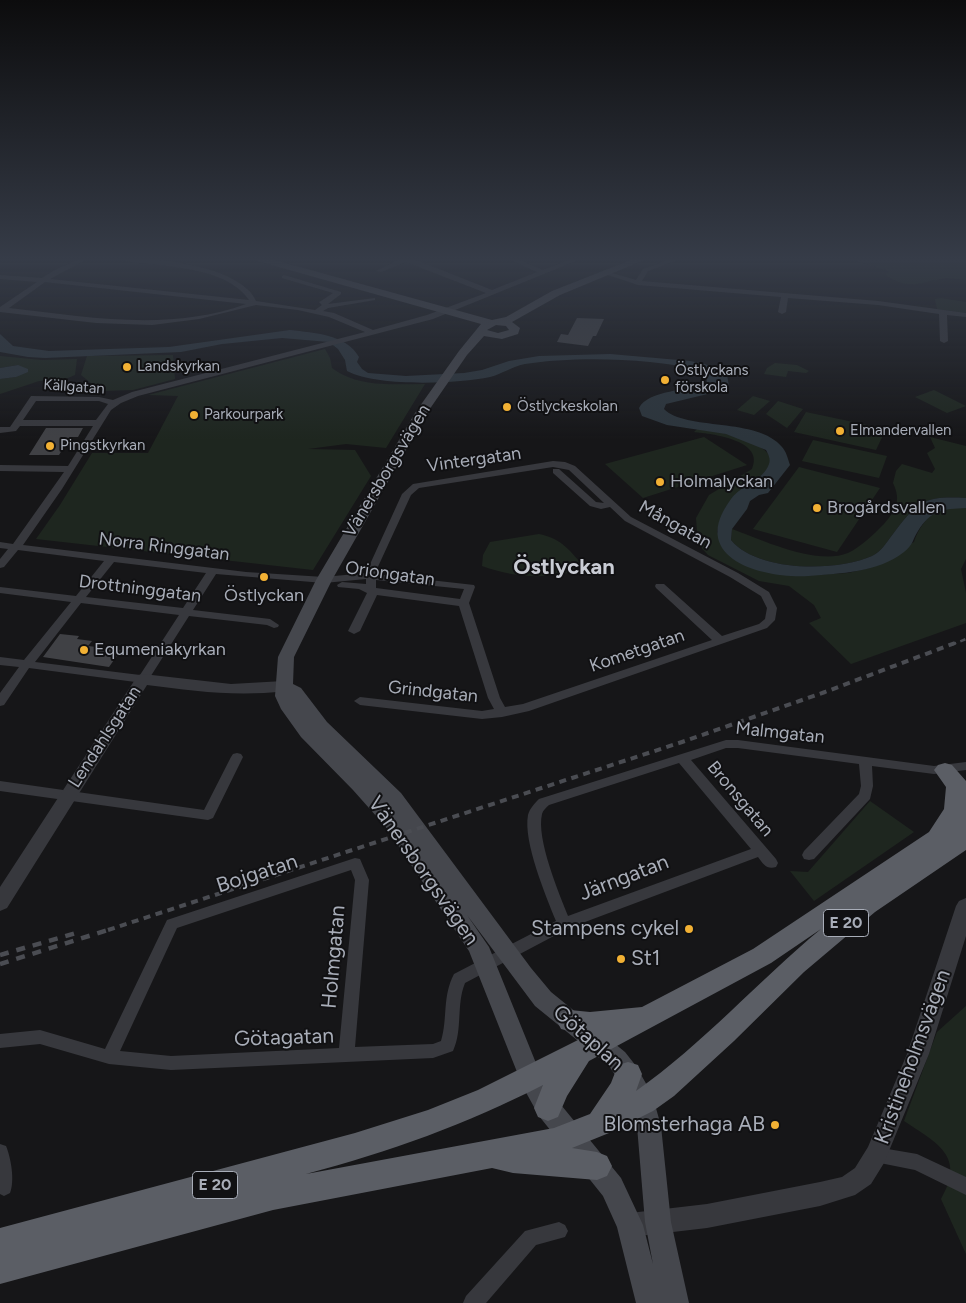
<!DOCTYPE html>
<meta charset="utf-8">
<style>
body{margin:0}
canvas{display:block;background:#161618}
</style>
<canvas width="966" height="1303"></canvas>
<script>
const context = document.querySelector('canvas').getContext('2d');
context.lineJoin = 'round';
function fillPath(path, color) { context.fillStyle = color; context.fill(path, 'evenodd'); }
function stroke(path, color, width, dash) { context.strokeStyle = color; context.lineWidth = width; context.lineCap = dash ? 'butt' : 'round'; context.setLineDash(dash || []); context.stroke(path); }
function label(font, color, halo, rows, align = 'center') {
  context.font = font + ' Figtree,sans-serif'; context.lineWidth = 4; context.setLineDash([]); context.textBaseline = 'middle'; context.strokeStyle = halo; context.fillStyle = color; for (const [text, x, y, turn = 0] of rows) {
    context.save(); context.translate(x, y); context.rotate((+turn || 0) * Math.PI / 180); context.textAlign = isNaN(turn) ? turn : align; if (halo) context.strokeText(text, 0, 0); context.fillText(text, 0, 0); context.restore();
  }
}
fillPath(new Path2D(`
 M 847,258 L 966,258 L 966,280 C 960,279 952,278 946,278 C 923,281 910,292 886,275 L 889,271 Z
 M 940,298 L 966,302 L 966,313 L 937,309 L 935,299 Z
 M 325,349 L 330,358 L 332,368 C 358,388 394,384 425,384 L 386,448 L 346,444 L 308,449 L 355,450 L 371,476 L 313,570 L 36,539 L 60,505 L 92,453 L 148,453 L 178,396 L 148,395 Z
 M 173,355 L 175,379 L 133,390 L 101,391 L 81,375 L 87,356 Z
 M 0,356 L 42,360 L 77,359 L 75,375 L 63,380 L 39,381 L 0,394 L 0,379 L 16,377 L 18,365 L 0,368 Z
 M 775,363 L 797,365 L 809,371 L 806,373 L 788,371 L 786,377 L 764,374 L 767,368 Z
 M 934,390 L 966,406 L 947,413 L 915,397 Z
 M 753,396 L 770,401 L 754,415 L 737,410 Z
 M 778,401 L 803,409 L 787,428 L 766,414 Z
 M 806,412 L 886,429 L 876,450 L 794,432 Z
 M 698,428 C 712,430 776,442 770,463 C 769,467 764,473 761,476 C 753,485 739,488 731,500 C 723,509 720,521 717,532 L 755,569 L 798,576 L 848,573 L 870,568 L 914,542 C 918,530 928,513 942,509 C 949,507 959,508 966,508 L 966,559 L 961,569 L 966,593 L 966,623 L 851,664 L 809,623 L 821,618 L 814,605 L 789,586 L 759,581 L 708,555 L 698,544 L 696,518 L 709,495 L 752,469 C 765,440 713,434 694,432 Z
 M 704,437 L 747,465 L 643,498 L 605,464 Z
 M 930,437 L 966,446 L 966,498 C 924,496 918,501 893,534 C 886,543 882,551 872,556 C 836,572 757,572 731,540 L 732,529 C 762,540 817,566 848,553 C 861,547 874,534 884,524 C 897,509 901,500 893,483 L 896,471 L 902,464 L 932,473 L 935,469 L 927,453 L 935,448 Z
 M 813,440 L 887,456 L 879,478 L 802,461 Z
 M 799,467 L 880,488 L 837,552 L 753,529 Z
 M 539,534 C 563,539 570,551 586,569 C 548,579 519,579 482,566 L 483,555 L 490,542 Z
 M 870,801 L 914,832 L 814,901 L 790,871 L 808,872 Z
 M 966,1006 L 966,1254 L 941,1199 C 966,1156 937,1143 904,1121 L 937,1032 Z`), '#1e261f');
fillPath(new Path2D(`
 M 290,330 C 314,333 346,334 359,357 L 357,362 L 362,369 L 368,373 L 406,376 L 464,373 L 482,370 L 509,361 L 539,356 L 610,354 L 690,361 L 705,364 L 727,375 L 729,386 L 720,391 L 666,404 L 664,409 C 685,431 758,417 782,447 C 786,451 788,459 790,465 L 768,493 L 759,495 L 750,501 L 747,509 L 732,529 L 731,540 C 757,572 836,572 872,556 C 882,551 886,543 893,534 C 918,501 924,496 966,498 L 966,508 C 943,509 931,510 918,531 C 912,540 914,544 904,552 C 877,573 841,573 809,576 C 764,579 686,559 731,499 C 741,485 763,481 769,464 C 771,459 768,454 766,450 L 726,434 L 667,425 L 642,416 L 639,408 C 648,390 689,391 707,382 L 706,374 L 699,370 C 651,358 575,356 525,364 C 513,366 502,374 490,377 C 456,384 378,387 347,371 L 345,360 L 338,349 L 329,342 L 282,338 L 222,344 L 181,352 L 45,358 L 28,357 L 0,352 L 0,334 L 13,346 L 49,351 L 169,347 Z
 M 18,365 L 28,369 L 28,372 L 16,377 L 0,379 L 0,368 Z`), '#2c353c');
fillPath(new Path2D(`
 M 577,318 L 604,319 L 596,336 L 593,336 L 588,346 L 557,342 L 561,334 L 568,335 Z
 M 46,428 L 83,428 L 78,437 L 70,437 L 59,455 L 29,455 Z
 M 60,634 L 79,636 L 77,639 L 92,641 L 88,646 L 121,650 L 109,667 L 43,657 Z`), '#404145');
fillPath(new Path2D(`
 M 81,258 L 89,258 L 50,279 L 249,300 C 229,271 183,268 151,264 C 141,263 128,263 121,258 C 156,258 220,264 247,289 C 251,292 254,297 256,301 L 315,310 L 322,305 L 319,302 L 321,301 L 333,293 L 282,278 L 282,276 L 284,275 L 341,292 L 341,294 L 328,304 L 375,298 L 375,300 L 328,308 L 323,311 L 334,313 L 373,330 L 427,315 L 486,293 L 406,262 L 381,272 L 376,271 L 402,258 L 411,258 L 492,290 L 537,272 L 506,258 L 515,258 L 543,270 L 574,258 L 583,258 L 433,319 L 138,396 L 121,403 L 111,410 L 62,489 L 23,545 L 246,572 L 324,577 L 366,573 L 402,494 L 413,484 L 553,461 L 565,462 L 575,466 L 631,517 L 738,573 L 769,592 L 777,608 L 775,620 L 767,628 L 529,711 L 502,717 L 482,719 L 360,705 L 354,701 L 360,697 L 482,711 L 494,709 L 488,698 L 459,606 L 377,595 L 360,631 L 354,634 L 348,631 L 367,593 L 359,589 L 338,587 L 337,585 L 342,582 L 366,584 L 366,579 L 324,583 L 216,574 L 193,610 L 270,619 L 279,625 L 278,627 L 274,628 L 267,625 L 189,616 L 147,682 L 143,683 L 29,668 L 4,705 L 0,706 L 0,693 L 19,667 L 0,665 L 0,657 L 24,660 L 71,602 L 0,593 L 0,587 L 76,596 L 104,561 L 18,550 L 4,567 L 0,568 L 0,559 L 8,549 L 0,548 L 0,542 L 13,544 L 64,472 L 0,471 L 0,465 L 68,466 L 93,426 L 20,426 L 16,431 L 0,433 L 0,427 L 10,427 L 31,396 L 99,397 L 113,400 L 132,392 L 365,332 L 329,317 L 298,310 L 256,305 L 199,319 L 152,325 L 96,323 L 0,312 L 0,307 L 37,282 L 0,279 L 0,275 L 42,278 L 53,271 ZM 45,282 L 246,304 C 169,332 88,317 9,308 ZM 36,401 L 99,401 L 108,404 L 96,420 L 23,420 ZM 553,467 L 569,470 L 604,503 L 596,502 L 559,469 L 553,469 L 553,473 L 590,506 L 601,509 L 610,507 L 625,521 L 730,577 L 761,596 L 767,608 L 765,619 L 759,624 L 722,636 L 664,584 L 656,584 L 655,586 L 656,588 L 712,640 L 523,704 L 505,707 L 500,698 L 469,603 L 475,587 L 474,585 L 376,574 L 376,571 L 411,495 L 419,488 ZM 114,562 L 206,573 L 183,608 L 86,597 ZM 376,580 L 464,589 L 460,599 L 376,588 ZM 81,603 L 179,615 L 140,675 L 35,662 Z
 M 674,258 L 683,258 L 648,271 L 642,281 L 878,301 L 966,313 L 966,317 L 947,315 L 948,341 L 944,343 L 940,341 L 939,314 L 878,305 L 788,298 L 786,312 L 782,314 L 778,312 L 781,297 L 638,285 L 602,273 L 605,271 L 636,280 L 643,269 Z
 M 726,740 L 738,740 L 934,766 L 966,762 L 966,770 L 934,774 L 872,766 L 873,786 L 870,799 L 814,859 L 809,860 L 804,859 L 802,855 L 804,851 L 859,794 L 861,786 L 859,764 L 738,748 L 726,748 L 691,760 L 776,859 L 778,863 L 776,867 C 767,870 763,864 758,857 L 569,928 L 465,983 C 456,1005 463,1029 453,1051 L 433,1058 L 171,1070 L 109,1064 L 40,1044 L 0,1048 L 0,1034 L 40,1030 L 105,1049 L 167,920 L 355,858 L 360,859 L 369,880 L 355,1047 L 433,1044 L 441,1041 C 448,1018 442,997 454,974 L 556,921 C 546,896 523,842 528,815 C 530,808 535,803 539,799 ZM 679,763 L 751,849 L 568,916 C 559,893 536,839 542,814 C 543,810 546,808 549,805 ZM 351,870 L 355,880 L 339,1048 L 171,1056 L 120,1051 L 177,928 Z
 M 237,753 L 241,754 L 243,757 L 213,818 L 208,820 L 0,791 L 0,781 L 204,810 L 231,757 L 233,754 Z
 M 0,1144 L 6,1146 C 11,1158 15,1181 10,1193 L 4,1196 L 0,1194 Z
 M 876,1147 L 917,1154 L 966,1177 L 966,1195 L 915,1170 L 870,1161 L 867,1155 L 870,1149 Z
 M 559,1222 L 565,1225 L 568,1231 L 565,1237 L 536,1245 L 486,1303 L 463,1303 L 466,1296 L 525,1231 Z`), '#37383d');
fillPath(new Path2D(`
 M 143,674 L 231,684 L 284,681 L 289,682 L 292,686 L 289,690 L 284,691 C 238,697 193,691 147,685 L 7,908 L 0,911 L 0,887 L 138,675 Z
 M 966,898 L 966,936 L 929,1054 L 884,1163 L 871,1184 L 855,1195 L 820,1206 L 707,1228 L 630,1237 L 621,1234 L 618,1225 L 621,1216 L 630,1213 L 707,1204 L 820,1182 L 842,1177 L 855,1168 L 868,1147 L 907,1054 L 956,906 L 959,901 Z`), '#37383d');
fillPath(new Path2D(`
 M 252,258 L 267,258 L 492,320 L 506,317 L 552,291 L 636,258 L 649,258 L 560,295 L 512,322 L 520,328 L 518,334 L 502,339 L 484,336 L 467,355 L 427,413 L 332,580 L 294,657 L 293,684 L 301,688 L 327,722 L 401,793 L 531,968 L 551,992 L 625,1052 L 636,1066 L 652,1094 L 661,1126 L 671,1222 L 689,1303 L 636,1303 L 617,1227 L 603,1196 L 539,1116 L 523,1087 L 469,951 L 385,826 L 353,790 L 301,737 L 281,709 L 275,696 L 278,657 L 316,580 L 415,413 L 459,351 L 481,324 L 254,260 ZM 496,325 L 506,326 L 509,330 L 498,333 L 487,330 ZM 467,915 L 535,1006 L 609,1066 L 620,1082 L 632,1104 L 637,1126 L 645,1222 L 653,1264 L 643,1225 L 621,1178 L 557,1100 L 540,1073 L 489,947 Z`), '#45474d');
fillPath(new Path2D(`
 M 945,763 L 952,765 L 966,781 L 966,850 L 875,912 L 804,972 L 734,1041 L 674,1096 L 653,1111 L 609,1133 L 572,1148 L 597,1152 L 607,1156 L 612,1166 L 607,1176 L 597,1180 L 513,1173 L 492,1168 L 273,1210 L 0,1284 L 0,1228 L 355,1133 L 428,1110 L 478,1090 L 588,1035 L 561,1029 L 557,1021 L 561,1013 L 570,1010 L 590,1012 L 642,1007 L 753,949 L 929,832 L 944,809 L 946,787 L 934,770 L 938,765 ZM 821,929 C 758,981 703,1044 636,1091 L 642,1074 L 638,1065 L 628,1062 L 618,1065 L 611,1083 L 590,1114 L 554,1128 L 306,1174 C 389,1152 467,1124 543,1085 L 534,1108 L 538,1117 L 548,1121 L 558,1117 L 567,1096 L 589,1061 L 771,963 Z`), '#5b5e65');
stroke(new Path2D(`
 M 951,645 L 966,639`), '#4a4c52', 2.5, [5.5, 4.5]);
stroke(new Path2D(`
 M 108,930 L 682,742 L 825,692 L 955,643`), '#4a4c52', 4, [7, 5.5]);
stroke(new Path2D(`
 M 0,955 L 76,933
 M 0,964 L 111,929`), '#4a4c52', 4.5, [9, 8]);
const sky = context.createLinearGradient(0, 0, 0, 440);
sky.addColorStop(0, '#0c0c0d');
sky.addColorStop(0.59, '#363c48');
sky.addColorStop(1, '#363c4800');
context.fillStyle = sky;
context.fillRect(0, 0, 966, 440);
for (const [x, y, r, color] of [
 [127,367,5,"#f2b134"],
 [665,380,5,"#f2b134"],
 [507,407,5,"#f2b134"],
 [194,415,5,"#f2b134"],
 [840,431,5,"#f2b134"],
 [50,446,5,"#f2b134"],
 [660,482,5,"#f2b134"],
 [817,508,5,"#f2b134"],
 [264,577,5,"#f2b134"],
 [84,650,5,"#f2b134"],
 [689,929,5,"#f2b134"],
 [621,959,5,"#f2b134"],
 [775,1125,5,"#f2b134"]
]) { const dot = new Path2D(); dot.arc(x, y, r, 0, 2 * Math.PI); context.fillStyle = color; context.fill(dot); stroke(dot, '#111113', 2); }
label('15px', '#a8adb8', '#111113', [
 ["Landskyrkan",137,367],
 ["Östlyckans",675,371],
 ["förskola",675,388],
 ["Östlyckeskolan",517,407],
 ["Parkourpark",204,415],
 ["Elmandervallen",850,431],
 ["Pingstkyrkan",60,446]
], 'left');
label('15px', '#a8adb8', '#111113', [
 ["Källgatan",74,387,4]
]);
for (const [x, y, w] of [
 [846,923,45],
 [215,1185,45]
]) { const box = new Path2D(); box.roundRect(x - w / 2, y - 13.5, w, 27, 4); context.fillStyle = '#111113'; context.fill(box); stroke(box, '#a8adb8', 1); }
label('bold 16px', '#a8adb8', null, [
 ["E 20",846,923],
 ["E 20",215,1185]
]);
label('18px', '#a8adb8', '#111113', [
 ["Vintergatan",474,460,-8],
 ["Vänersborgsvägen",387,471,-59],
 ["Mångatan",675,525,29],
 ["Norra Ringgatan",164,547,7],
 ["Oriongatan",390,574,8],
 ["Drottninggatan",140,589,7],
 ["Kometgatan",637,651,-19],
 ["Grindgatan",433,692,6],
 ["Malmgatan",780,733,6],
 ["Lendahlsgatan",105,737,-57],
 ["Bronsgatan",740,799,50]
]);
label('18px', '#a8adb8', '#111113', [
 ["Holmalyckan",670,482],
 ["Brogårdsvallen",827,508],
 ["Östlyckan",264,596,"center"],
 ["Equmeniakyrkan",94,650]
], 'left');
label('21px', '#a8adb8', '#111113', [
 ["Vänersborgsvägen",423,871,55],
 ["Bojgatan",257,874,-18],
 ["Järngatan",624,878,-21],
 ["Holmgatan",334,957,-85],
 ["Götagatan",284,1038,-2],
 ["Götaplan",588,1038,42],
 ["Kristineholmsvägen",913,1057,-70]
]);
label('21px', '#a8adb8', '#111113', [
 ["Stampens cykel",679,929],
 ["St1",631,959,"left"],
 ["Blomsterhaga AB",765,1125]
], 'right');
label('bold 22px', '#c9ccd4', '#111113', [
 ["Östlyckan",564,568]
]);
</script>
